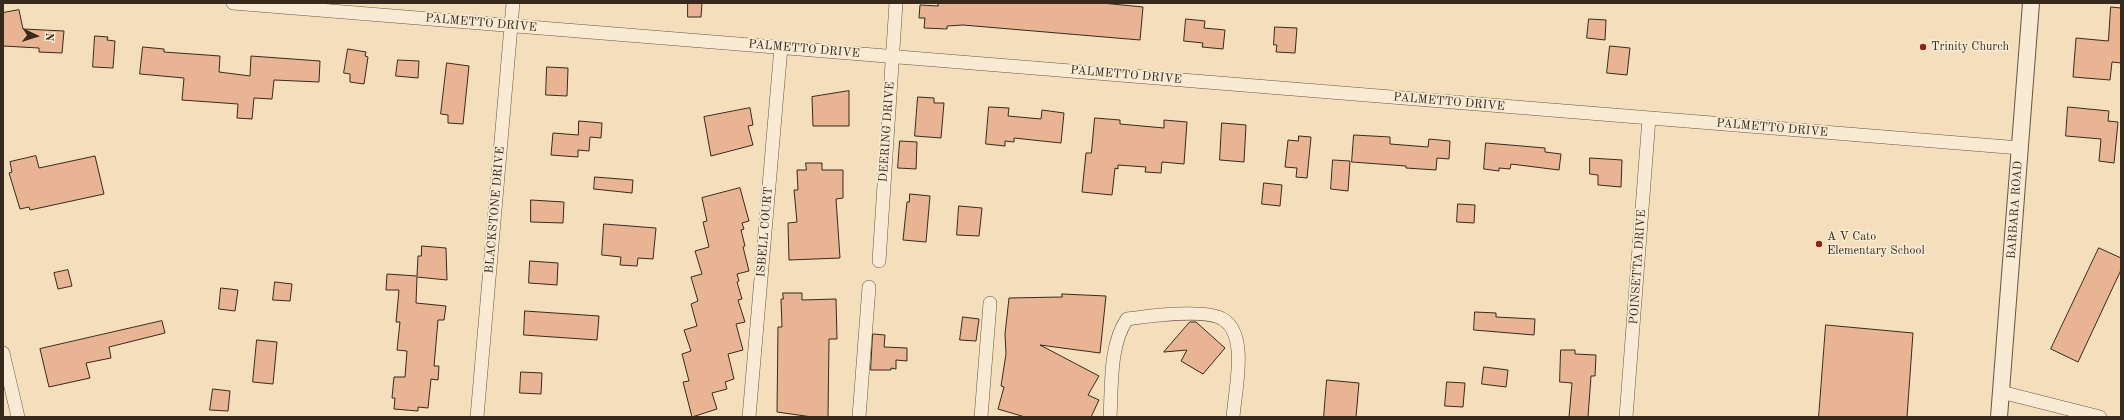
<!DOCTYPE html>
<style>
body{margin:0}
#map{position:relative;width:2124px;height:420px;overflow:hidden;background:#f4debc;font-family:"Old Standard TT",serif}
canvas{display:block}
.frame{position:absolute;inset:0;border:4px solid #372a1d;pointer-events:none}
.north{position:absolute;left:16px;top:16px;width:40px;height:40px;-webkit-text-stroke:3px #f8ead3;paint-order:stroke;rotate:94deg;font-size:11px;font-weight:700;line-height:16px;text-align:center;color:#372a1d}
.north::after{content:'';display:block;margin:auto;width:14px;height:18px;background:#372a1d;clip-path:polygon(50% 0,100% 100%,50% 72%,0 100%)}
</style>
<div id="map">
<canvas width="2124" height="420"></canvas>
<div class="frame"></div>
<div class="north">N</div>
</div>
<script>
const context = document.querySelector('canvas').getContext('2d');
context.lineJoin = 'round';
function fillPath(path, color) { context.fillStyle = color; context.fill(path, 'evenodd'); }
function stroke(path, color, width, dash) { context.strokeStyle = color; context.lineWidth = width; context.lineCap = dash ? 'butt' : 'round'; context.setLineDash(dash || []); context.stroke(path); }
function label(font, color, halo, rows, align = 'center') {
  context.font = font + ' "Old Standard TT",serif'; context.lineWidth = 3.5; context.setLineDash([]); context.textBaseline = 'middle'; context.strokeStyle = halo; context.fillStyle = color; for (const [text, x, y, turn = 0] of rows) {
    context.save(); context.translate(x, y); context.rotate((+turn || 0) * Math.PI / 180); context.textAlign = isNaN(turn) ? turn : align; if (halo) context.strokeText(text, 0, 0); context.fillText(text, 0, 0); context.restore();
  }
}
const building = new Path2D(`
 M 688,3 L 702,3 L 701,17 L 688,17 Z
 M 938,3 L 1102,3 L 1143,7 L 1140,40 L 963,25 L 947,26 L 947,29 L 924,28 L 925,18 L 919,18 L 920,5 L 938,6 Z
 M 2111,7 L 2121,8 L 2121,63 L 2112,62 L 2110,80 L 2073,77 L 2076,38 L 2108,41 Z
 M 19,10 L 23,29 L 64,31 L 62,53 L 39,52 L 39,48 L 3,46 L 3,13 Z
 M 1186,19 L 1205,21 L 1204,28 L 1225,30 L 1223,49 L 1202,47 L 1203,43 L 1184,41 Z
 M 1589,19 L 1606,20 L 1605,40 L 1587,38 Z
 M 1275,27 L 1297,28 L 1295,53 L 1276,52 L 1277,45 L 1274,45 Z
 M 95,36 L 108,37 L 107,40 L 115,41 L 113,68 L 93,67 Z
 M 1610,46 L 1630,48 L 1627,75 L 1607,73 Z
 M 143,47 L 164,49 L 164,52 L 220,56 L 219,72 L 250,76 L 251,56 L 320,61 L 319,82 L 274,80 L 272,99 L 254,98 L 252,119 L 237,118 L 238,104 L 182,100 L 184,78 L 140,74 Z
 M 348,49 L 366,52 L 365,56 L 368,57 L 364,84 L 350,82 L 350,74 L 344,73 Z
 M 398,60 L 419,61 L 418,78 L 396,76 Z
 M 447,63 L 469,66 L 463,124 L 448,123 L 448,115 L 441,114 Z
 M 547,67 L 568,68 L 567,96 L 546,95 Z
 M 849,91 L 849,126 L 813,126 L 812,97 Z
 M 918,97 L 934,98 L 934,103 L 944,103 L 941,138 L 915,136 Z
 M 989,107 L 1009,108 L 1008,116 L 1041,119 L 1042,110 L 1064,113 L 1061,143 L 1014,138 L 1014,142 L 1005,141 L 1005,146 L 986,144 Z
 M 2068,107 L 2109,111 L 2108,121 L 2118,122 L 2114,163 L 2099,161 L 2101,139 L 2066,136 Z
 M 750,108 L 753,125 L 748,126 L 753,145 L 711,156 L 704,117 Z
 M 1095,118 L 1120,120 L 1120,124 L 1164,128 L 1164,120 L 1187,122 L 1184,164 L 1162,162 L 1161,173 L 1145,172 L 1146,167 L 1118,165 L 1118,169 L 1115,168 L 1112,195 L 1082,192 L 1086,153 L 1091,153 Z
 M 579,121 L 602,123 L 601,138 L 590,137 L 589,151 L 578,150 L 578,157 L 551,155 L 553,133 L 578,135 Z
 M 1222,123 L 1246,125 L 1244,162 L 1220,160 Z
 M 1354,135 L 1390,137 L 1390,144 L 1428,147 L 1429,139 L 1450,141 L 1449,159 L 1437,158 L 1436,170 L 1406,168 L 1406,166 L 1352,162 Z
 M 1299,136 L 1311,137 L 1307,178 L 1296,177 L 1297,168 L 1285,167 L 1288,140 L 1298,141 Z
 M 900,141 L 917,142 L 916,169 L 898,168 Z
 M 1486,143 L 1545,148 L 1545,152 L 1561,154 L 1559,170 L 1511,164 L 1510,169 L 1499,168 L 1499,171 L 1484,169 Z
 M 36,156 L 39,168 L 95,156 L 104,194 L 30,210 L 29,207 L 20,209 L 9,173 L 12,172 L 10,162 Z
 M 1590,158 L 1622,160 L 1621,187 L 1598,185 L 1598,175 L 1590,174 Z
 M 1333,160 L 1350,161 L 1348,191 L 1331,189 Z
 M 806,163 L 822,163 L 822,170 L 843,170 L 843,198 L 836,199 L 840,258 L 789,260 L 788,223 L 797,222 L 794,190 L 798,190 L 797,170 L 806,170 Z
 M 595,177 L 633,180 L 632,193 L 594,189 Z
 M 1264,183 L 1282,185 L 1280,206 L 1262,204 Z
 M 740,188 L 749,221 L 742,223 L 744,229 L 741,230 L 745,246 L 743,247 L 749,271 L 737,274 L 739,281 L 737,282 L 742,299 L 738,300 L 745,322 L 736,324 L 743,350 L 728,354 L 734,379 L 725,382 L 727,389 L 712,393 L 717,409 L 692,417 L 683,382 L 689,381 L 682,354 L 691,351 L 684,330 L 697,326 L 691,304 L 698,301 L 691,277 L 702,274 L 695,251 L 709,247 L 703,222 L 707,221 L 702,198 Z
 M 910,194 L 930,196 L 926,242 L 903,240 L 907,202 L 909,202 Z
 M 531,200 L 564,202 L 563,223 L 531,222 Z
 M 1458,204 L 1475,205 L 1474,223 L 1457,222 Z
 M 959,206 L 982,208 L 979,236 L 957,235 Z
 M 604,224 L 656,228 L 653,259 L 638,258 L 637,266 L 620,265 L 621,257 L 602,255 Z
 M 422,246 L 446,248 L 447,280 L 417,277 L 416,303 L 446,306 L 444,320 L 438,320 L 434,366 L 439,366 L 438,380 L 431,379 L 428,408 L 418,407 L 418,411 L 394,409 L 395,398 L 392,398 L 394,377 L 405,377 L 407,351 L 397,350 L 400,322 L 396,322 L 399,290 L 386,290 L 387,274 L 417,276 L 418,256 L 421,256 Z
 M 2099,248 L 2121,258 L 2121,270 L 2078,362 L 2051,349 Z
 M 530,261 L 558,263 L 557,285 L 529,283 Z
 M 68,270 L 72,286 L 58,289 L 54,273 Z
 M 275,282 L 292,284 L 290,301 L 273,300 Z
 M 221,288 L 238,290 L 235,311 L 219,309 Z
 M 783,293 L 802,293 L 802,300 L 836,299 L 837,339 L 829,339 L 828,417 L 812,417 L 777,412 L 778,327 L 782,327 L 781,299 L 783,299 Z
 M 1062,294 L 1106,296 L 1100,353 L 1040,345 L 1099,376 L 1088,395 L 1099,400 L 1091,417 L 1025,417 L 998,409 L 1004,387 L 1001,386 L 1006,354 L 1005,334 L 1009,298 L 1062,297 Z
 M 525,311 L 599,316 L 597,340 L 524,335 Z
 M 1475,312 L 1496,313 L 1496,317 L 1535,319 L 1534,335 L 1474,330 Z
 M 963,317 L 979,319 L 976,341 L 960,340 Z
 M 162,321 L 165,333 L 109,347 L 111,358 L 86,363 L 90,378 L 49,387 L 40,349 Z
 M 1190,322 L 1196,322 L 1225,348 L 1203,374 L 1181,361 L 1187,350 L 1164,352 Z
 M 1826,325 L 1913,333 L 1907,417 L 1819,417 Z
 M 873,334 L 885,335 L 884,347 L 907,348 L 907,361 L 896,360 L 896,369 L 891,368 L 891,370 L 871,370 Z
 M 257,340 L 277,342 L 273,384 L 253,382 Z
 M 1561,350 L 1575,350 L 1575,354 L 1596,355 L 1595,376 L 1591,376 L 1588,417 L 1569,417 L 1572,383 L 1560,382 Z
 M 1484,367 L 1508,370 L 1506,387 L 1482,384 Z
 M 521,372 L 542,373 L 541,394 L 520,393 Z
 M 1327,380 L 1359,383 L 1356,417 L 1324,417 Z
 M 1447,382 L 1465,383 L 1463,407 L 1445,406 Z
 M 213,389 L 230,391 L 228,411 L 210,410 Z`);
fillPath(building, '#e9b493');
stroke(building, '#372a1d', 1);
const minor = new Path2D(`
 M 233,3 L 2020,148
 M 879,261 L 896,3
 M 3,353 L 18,417
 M 2001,392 L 2100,417
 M 477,417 L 513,3
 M 749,417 L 781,47
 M 859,417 L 869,287
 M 981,417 L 990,303
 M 1110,417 C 1112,386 1109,346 1127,319 C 1148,316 1208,308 1224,320 C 1233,326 1237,339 1238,350 C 1240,371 1235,395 1233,417
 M 1626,417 L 1649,118`);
const tertiary = new Path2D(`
 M 1999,417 L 2031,3`);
stroke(minor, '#665745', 14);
stroke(tertiary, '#665745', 18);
stroke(minor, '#f8ead3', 13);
stroke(tertiary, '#f8ead3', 16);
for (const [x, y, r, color] of [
 [1923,47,4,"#8f2418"],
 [1819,244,4,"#8f2418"]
]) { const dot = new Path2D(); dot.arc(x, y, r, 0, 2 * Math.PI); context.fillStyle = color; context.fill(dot); stroke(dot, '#f8ead3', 1.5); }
label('12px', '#372a1d', '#f8ead3', [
 ["PALMETTO DRIVE",481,23,5],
 ["PALMETTO DRIVE",804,49,5],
 ["PALMETTO DRIVE",1126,75,5],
 ["PALMETTO DRIVE",1449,102,5],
 ["PALMETTO DRIVE",1772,128,5],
 ["DEERING DRIVE",887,132,-86],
 ["BLACKSTONE DRIVE",495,210,-85],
 ["BARBARA ROAD",2015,210,-86],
 ["ISBELL COURT",765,232,-85],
 ["POINSETTA DRIVE",1638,267,-86]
]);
label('12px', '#372a1d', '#f8ead3', [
 ["Trinity Church",1931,47],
 ["A V Cato",1827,237],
 ["Elementary School",1827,251]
], 'left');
</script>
